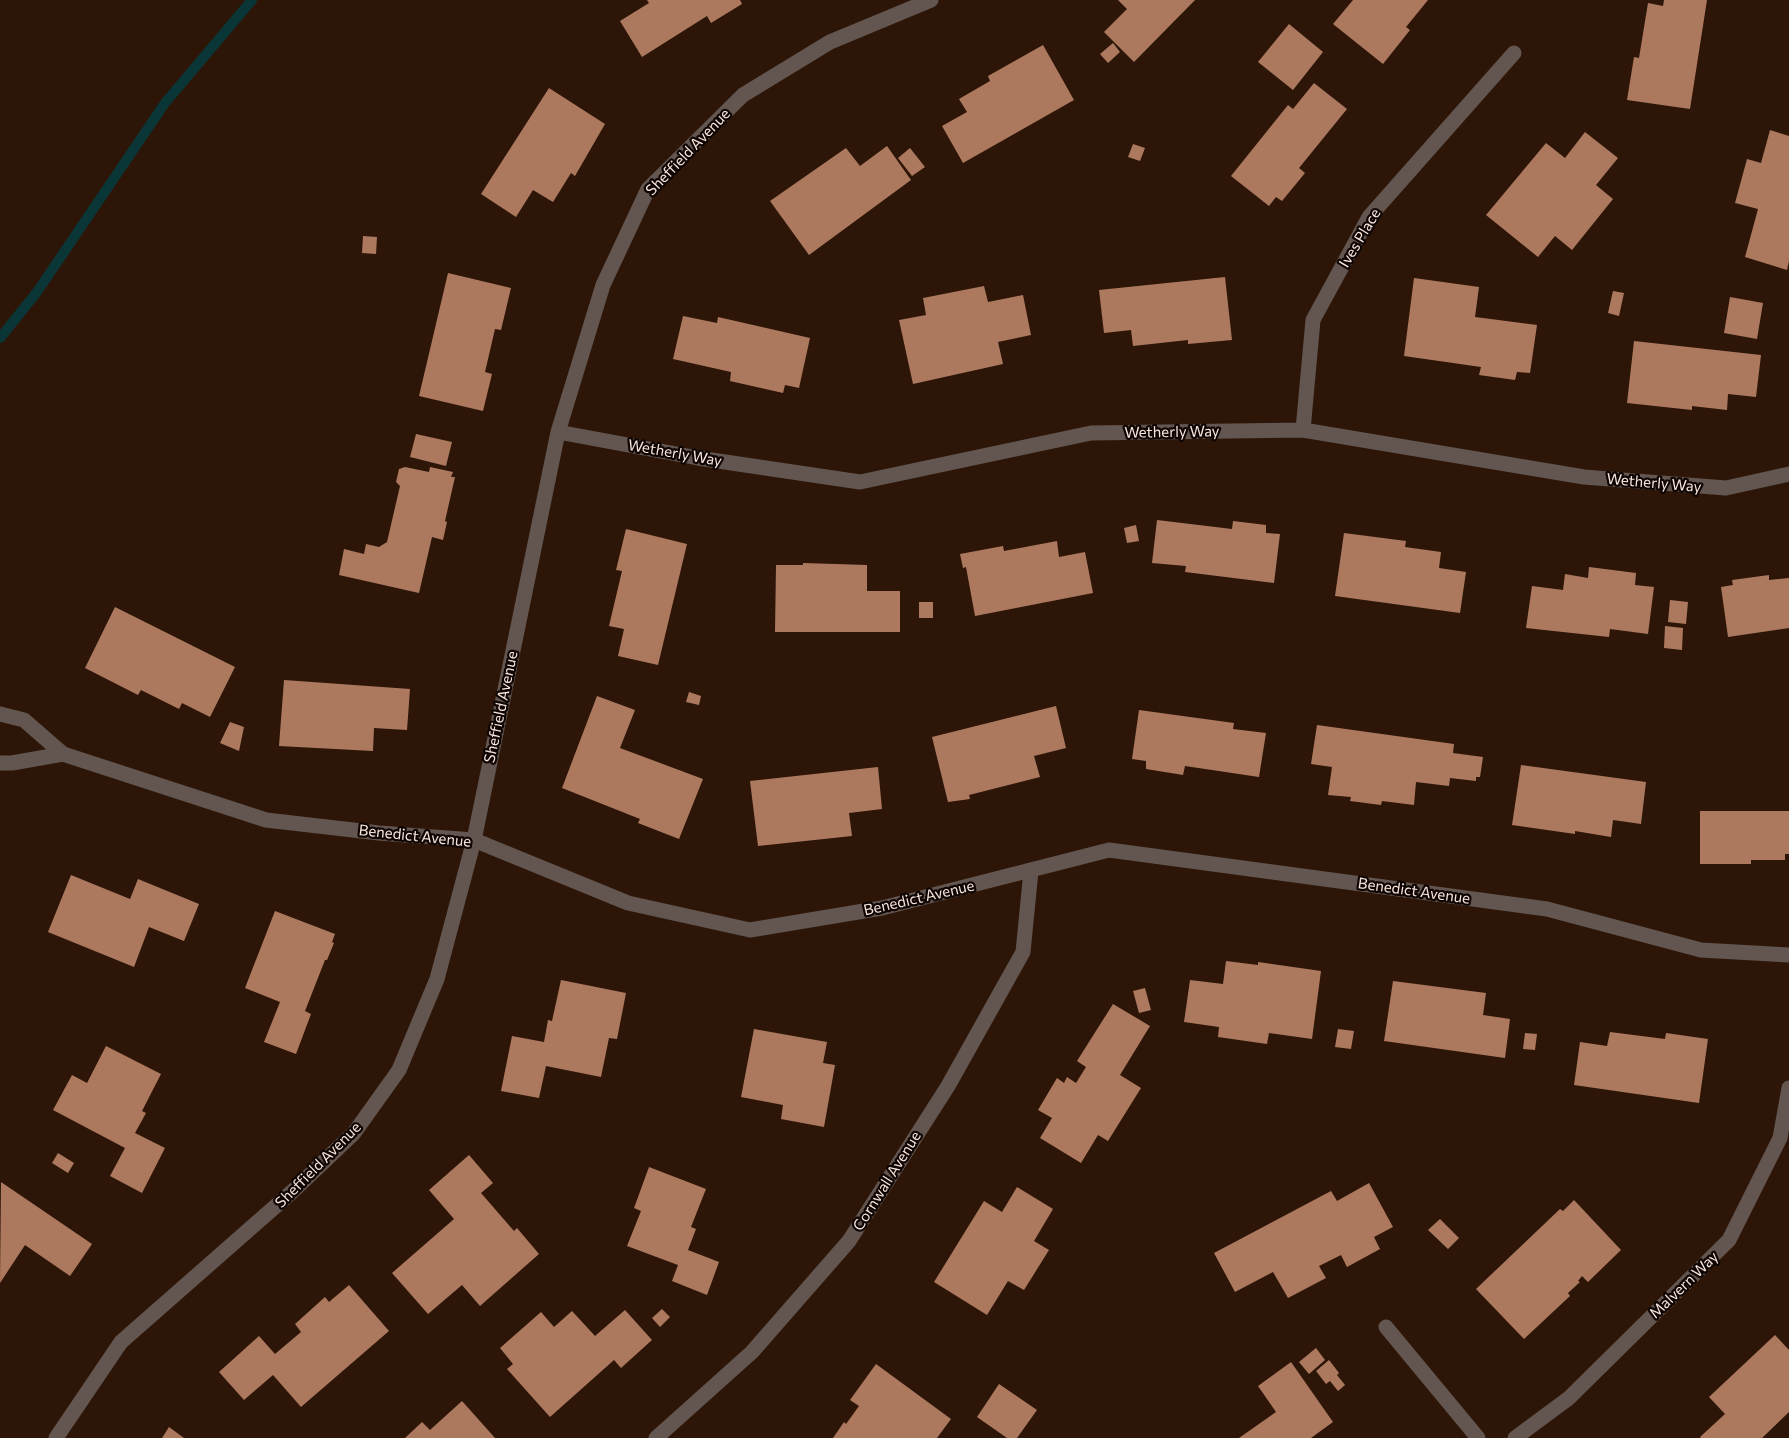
<!DOCTYPE html>
<style>
body{margin:0}
canvas{display:block;background:#2d1608}
</style>
<canvas width="1789" height="1438"></canvas>
<script>
const context = document.querySelector('canvas').getContext('2d');
context.lineJoin = 'round';
function stroke(path, color, width, dash) { context.strokeStyle = color; context.lineWidth = width; context.lineCap = dash ? 'butt' : 'round'; context.setLineDash(dash || []); context.stroke(path); }
function fillPath(path, color) { context.fillStyle = color; context.fill(path, 'evenodd'); }
function label(font, color, halo, rows, align = 'center') {
  context.font = font + ' Commissioner,sans-serif'; context.lineWidth = 4.5; context.setLineDash([]); context.textBaseline = 'middle'; context.strokeStyle = halo; context.fillStyle = color; for (const [text, x, y, turn = 0] of rows) {
    context.save(); context.translate(x, y); context.rotate((+turn || 0) * Math.PI / 180); context.textAlign = isNaN(turn) ? turn : align; if (halo) context.strokeText(text, 0, 0); context.fillText(text, 0, 0); context.restore();
  }
}
stroke(new Path2D(`
 M 0,338 L 37,292 L 165,103 L 252,0`), '#0a3637', 10);
fillPath(new Path2D(`
 M 647,0 L 740,0 L 742,4 L 711,23 L 707,16 L 642,57 L 620,21 L 649,3 Z
 M 1118,0 L 1195,0 L 1134,62 L 1104,32 L 1127,9 Z
 M 1353,0 L 1428,0 L 1406,27 L 1410,30 L 1383,64 L 1333,24 Z
 M 1664,0 L 1707,0 L 1690,109 L 1627,100 L 1634,57 L 1639,58 L 1648,3 L 1663,6 Z
 M 1289,24 L 1323,52 L 1293,90 L 1258,62 Z
 M 1113,43 L 1120,52 L 1108,63 L 1100,54 Z
 M 1043,45 L 1074,100 L 963,163 L 942,126 L 967,112 L 959,99 L 990,81 L 988,76 Z
 M 1314,83 L 1347,109 L 1299,168 L 1305,173 L 1282,201 L 1276,197 L 1269,206 L 1231,176 L 1288,105 L 1293,109 Z
 M 549,88 L 605,124 L 575,176 L 571,173 L 553,202 L 533,190 L 516,217 L 481,194 Z
 M 1770,130 L 1789,136 L 1789,261 L 1787,270 L 1745,257 L 1758,209 L 1735,203 L 1747,159 L 1761,163 Z
 M 1585,132 L 1618,158 L 1596,185 L 1613,199 L 1572,250 L 1555,236 L 1538,257 L 1486,215 L 1546,143 L 1565,158 Z
 M 1133,144 L 1145,148 L 1140,161 L 1128,157 Z
 M 887,146 L 911,180 L 809,255 L 770,201 L 846,148 L 860,166 Z
 M 910,148 L 925,167 L 912,176 L 898,158 Z
 M 363,236 L 377,237 L 376,254 L 362,253 Z
 M 448,273 L 511,288 L 501,330 L 495,329 L 485,372 L 492,374 L 483,411 L 419,396 Z
 M 1225,277 L 1232,340 L 1188,344 L 1188,340 L 1133,346 L 1131,330 L 1104,333 L 1099,290 Z
 M 1414,278 L 1479,287 L 1475,317 L 1537,325 L 1530,373 L 1517,372 L 1515,380 L 1479,375 L 1481,367 L 1404,356 Z
 M 984,286 L 988,302 L 1023,295 L 1031,335 L 998,342 L 1003,364 L 913,384 L 899,320 L 926,315 L 923,298 Z
 M 1613,291 L 1624,293 L 1619,316 L 1608,313 Z
 M 1730,297 L 1763,303 L 1757,339 L 1724,333 Z
 M 683,316 L 717,323 L 718,317 L 810,338 L 799,388 L 785,385 L 783,393 L 730,381 L 731,372 L 673,359 Z
 M 1634,341 L 1761,355 L 1756,397 L 1728,394 L 1727,410 L 1692,406 L 1692,410 L 1627,403 Z
 M 416,434 L 452,442 L 446,466 L 410,457 Z
 M 405,467 L 429,472 L 430,467 L 453,472 L 451,477 L 455,477 L 445,521 L 447,522 L 443,540 L 432,537 L 419,593 L 339,575 L 344,549 L 364,554 L 366,544 L 379,547 L 387,542 L 400,486 L 396,482 L 399,469 Z
 M 1157,520 L 1232,529 L 1233,521 L 1266,525 L 1266,533 L 1280,534 L 1274,583 L 1185,572 L 1186,566 L 1152,563 Z
 M 1136,525 L 1139,541 L 1127,543 L 1124,528 Z
 M 626,529 L 687,544 L 658,665 L 618,656 L 624,629 L 609,626 L 622,571 L 616,570 Z
 M 1344,533 L 1406,541 L 1405,547 L 1441,552 L 1439,568 L 1466,572 L 1460,613 L 1335,596 Z
 M 1057,541 L 1059,557 L 1085,552 L 1093,593 L 975,616 L 966,567 L 963,568 L 960,554 L 1003,546 L 1004,551 Z
 M 803,563 L 867,565 L 867,591 L 900,591 L 900,632 L 775,632 L 776,565 L 803,565 Z
 M 1589,567 L 1636,573 L 1635,585 L 1654,587 L 1648,634 L 1610,629 L 1609,637 L 1526,628 L 1532,586 L 1563,590 L 1565,574 L 1588,578 Z
 M 1769,575 L 1769,580 L 1789,578 L 1789,628 L 1728,637 L 1721,587 L 1733,585 L 1732,580 Z
 M 1670,600 L 1688,602 L 1686,624 L 1668,622 Z
 M 919,602 L 933,602 L 933,618 L 919,618 Z
 M 115,607 L 235,667 L 210,717 L 182,703 L 179,709 L 141,690 L 138,695 L 85,668 Z
 M 1665,626 L 1683,628 L 1682,650 L 1664,648 Z
 M 284,680 L 410,689 L 407,730 L 374,728 L 373,751 L 279,746 Z
 M 689,692 L 701,696 L 699,705 L 686,702 Z
 M 597,696 L 635,710 L 620,748 L 703,779 L 679,839 L 638,823 L 640,819 L 562,788 Z
 M 1056,706 L 1066,748 L 1034,756 L 1040,777 L 969,795 L 970,799 L 948,802 L 932,737 Z
 M 1139,710 L 1234,723 L 1233,729 L 1266,733 L 1259,777 L 1185,766 L 1183,775 L 1146,769 L 1146,761 L 1132,759 Z
 M 230,722 L 244,727 L 239,751 L 220,743 Z
 M 1317,725 L 1454,744 L 1453,753 L 1483,757 L 1480,777 L 1476,777 L 1476,781 L 1450,778 L 1449,786 L 1416,782 L 1414,805 L 1382,801 L 1381,805 L 1350,801 L 1351,797 L 1328,795 L 1332,767 L 1311,764 Z
 M 1521,765 L 1646,782 L 1641,824 L 1613,820 L 1611,837 L 1575,831 L 1575,834 L 1512,825 Z
 M 878,767 L 882,809 L 849,813 L 852,836 L 758,846 L 750,781 Z
 M 1700,811 L 1789,811 L 1789,854 L 1785,854 L 1785,860 L 1751,860 L 1751,864 L 1700,864 Z
 M 71,875 L 130,899 L 138,879 L 199,904 L 184,941 L 149,927 L 134,967 L 48,932 Z
 M 275,911 L 335,934 L 332,942 L 334,943 L 327,960 L 325,960 L 305,1011 L 311,1014 L 296,1054 L 264,1042 L 280,1002 L 245,988 Z
 M 1226,961 L 1258,965 L 1258,962 L 1321,971 L 1312,1039 L 1269,1033 L 1267,1044 L 1218,1037 L 1219,1027 L 1184,1022 L 1190,980 L 1223,984 Z
 M 561,980 L 626,993 L 617,1039 L 609,1038 L 601,1077 L 546,1066 L 539,1098 L 501,1091 L 512,1036 L 544,1042 L 548,1020 L 552,1021 Z
 M 1393,981 L 1486,993 L 1483,1015 L 1510,1019 L 1505,1058 L 1384,1041 Z
 M 1145,988 L 1151,1010 L 1139,1013 L 1133,991 Z
 M 1113,1004 L 1150,1026 L 1120,1075 L 1141,1088 L 1108,1141 L 1098,1135 L 1081,1163 L 1040,1138 L 1052,1118 L 1038,1110 L 1057,1078 L 1064,1083 L 1067,1077 L 1076,1083 L 1086,1067 L 1077,1061 Z
 M 754,1029 L 827,1042 L 823,1063 L 835,1065 L 824,1127 L 781,1119 L 783,1105 L 741,1097 Z
 M 1338,1029 L 1354,1031 L 1351,1049 L 1335,1047 Z
 M 1610,1032 L 1665,1039 L 1666,1033 L 1708,1039 L 1699,1103 L 1574,1085 L 1580,1042 L 1607,1046 Z
 M 1525,1033 L 1537,1034 L 1535,1050 L 1523,1049 Z
 M 106,1046 L 161,1074 L 142,1111 L 146,1113 L 135,1133 L 165,1148 L 142,1193 L 110,1176 L 125,1148 L 53,1110 L 72,1075 L 87,1083 Z
 M 58,1153 L 74,1163 L 68,1173 L 52,1163 Z
 M 469,1155 L 493,1183 L 481,1193 L 514,1231 L 517,1228 L 539,1254 L 480,1306 L 462,1285 L 428,1314 L 392,1273 L 454,1219 L 429,1190 Z
 M 649,1167 L 706,1189 L 691,1227 L 696,1229 L 688,1250 L 719,1262 L 707,1295 L 672,1281 L 678,1265 L 627,1246 L 641,1211 L 634,1208 Z
 M 1,1182 L 92,1244 L 70,1276 L 25,1245 L 0,1283 Z
 M 1369,1183 L 1393,1227 L 1374,1237 L 1380,1249 L 1347,1267 L 1341,1255 L 1319,1266 L 1326,1278 L 1288,1298 L 1273,1272 L 1235,1292 L 1214,1253 L 1331,1191 L 1337,1201 Z
 M 1017,1187 L 1053,1209 L 1034,1241 L 1049,1250 L 1024,1290 L 1008,1281 L 987,1315 L 934,1282 L 984,1201 L 1002,1212 Z
 M 1574,1200 L 1621,1250 L 1588,1282 L 1582,1276 L 1578,1281 L 1580,1282 L 1568,1293 L 1570,1296 L 1524,1339 L 1476,1289 L 1560,1209 L 1563,1211 Z
 M 1440,1219 L 1459,1238 L 1448,1249 L 1428,1230 Z
 M 349,1285 L 389,1331 L 301,1407 L 273,1375 L 244,1400 L 219,1372 L 259,1336 L 275,1354 L 301,1332 L 295,1324 L 325,1297 L 329,1302 Z
 M 662,1309 L 670,1317 L 660,1327 L 652,1318 Z
 M 625,1310 L 652,1340 L 621,1368 L 614,1360 L 550,1417 L 507,1369 L 513,1364 L 500,1348 L 541,1312 L 554,1327 L 572,1311 L 595,1336 Z
 M 1775,1335 L 1789,1350 L 1789,1412 L 1762,1438 L 1701,1438 L 1700,1437 L 1725,1414 L 1709,1397 Z
 M 1316,1348 L 1325,1360 L 1309,1374 L 1299,1362 Z
 M 1329,1360 L 1339,1373 L 1337,1375 L 1345,1385 L 1338,1391 L 1330,1381 L 1326,1384 L 1316,1371 Z
 M 1291,1362 L 1333,1422 L 1311,1438 L 1239,1438 L 1276,1412 L 1258,1386 Z
 M 876,1364 L 951,1419 L 937,1438 L 833,1438 L 844,1422 L 846,1424 L 859,1406 L 850,1400 Z
 M 999,1384 L 1037,1410 L 1017,1438 L 1007,1438 L 977,1417 Z
 M 462,1401 L 495,1438 L 405,1438 L 422,1422 L 430,1430 Z
 M 169,1427 L 184,1438 L 162,1438 Z`), '#ad795e');
stroke(new Path2D(`
 M 0,763 L 12,763 L 63,754`), '#635650', 15);
stroke(new Path2D(`
 M 1303,430 L 1313,320 L 1369,217 L 1514,53
 M 558,432 L 698,458 L 860,482 L 1091,433 L 1303,430 L 1584,477 L 1726,488 L 1789,474
 M 0,714 L 24,720 L 63,754 L 266,820 L 379,833 L 474,840 L 628,903 L 750,930 L 882,908 L 1109,850 L 1547,909 L 1701,950 L 1789,955
 M 1386,1327 L 1478,1438
 M 56,1438 L 121,1342 L 294,1190 L 354,1133 L 399,1070 L 437,979 L 474,840 L 558,432 L 603,285 L 648,189 L 743,95 L 830,42 L 931,0
 M 656,1438 L 752,1352 L 849,1241 L 948,1086 L 1023,952 L 1031,871
 M 1515,1438 L 1569,1398 L 1729,1240 L 1780,1138 L 1789,1088`), '#635650', 15);
label('15px', '#f7e6dd', '#0e0502', [
 ["Sheffield Avenue",688,152,-46],
 ["Ives Place",1360,238,-59],
 ["Wetherly Way",1172,432,-1],
 ["Wetherly Way",675,453,10],
 ["Wetherly Way",1654,483,5],
 ["Sheffield Avenue",501,707,-78],
 ["Benedict Avenue",415,836,6],
 ["Benedict Avenue",1414,891,8],
 ["Benedict Avenue",919,898,-13],
 ["Sheffield Avenue",318,1165,-45],
 ["Cornwall Avenue",887,1181,-58],
 ["Malvern Way",1684,1285,-44]
]);
</script>
